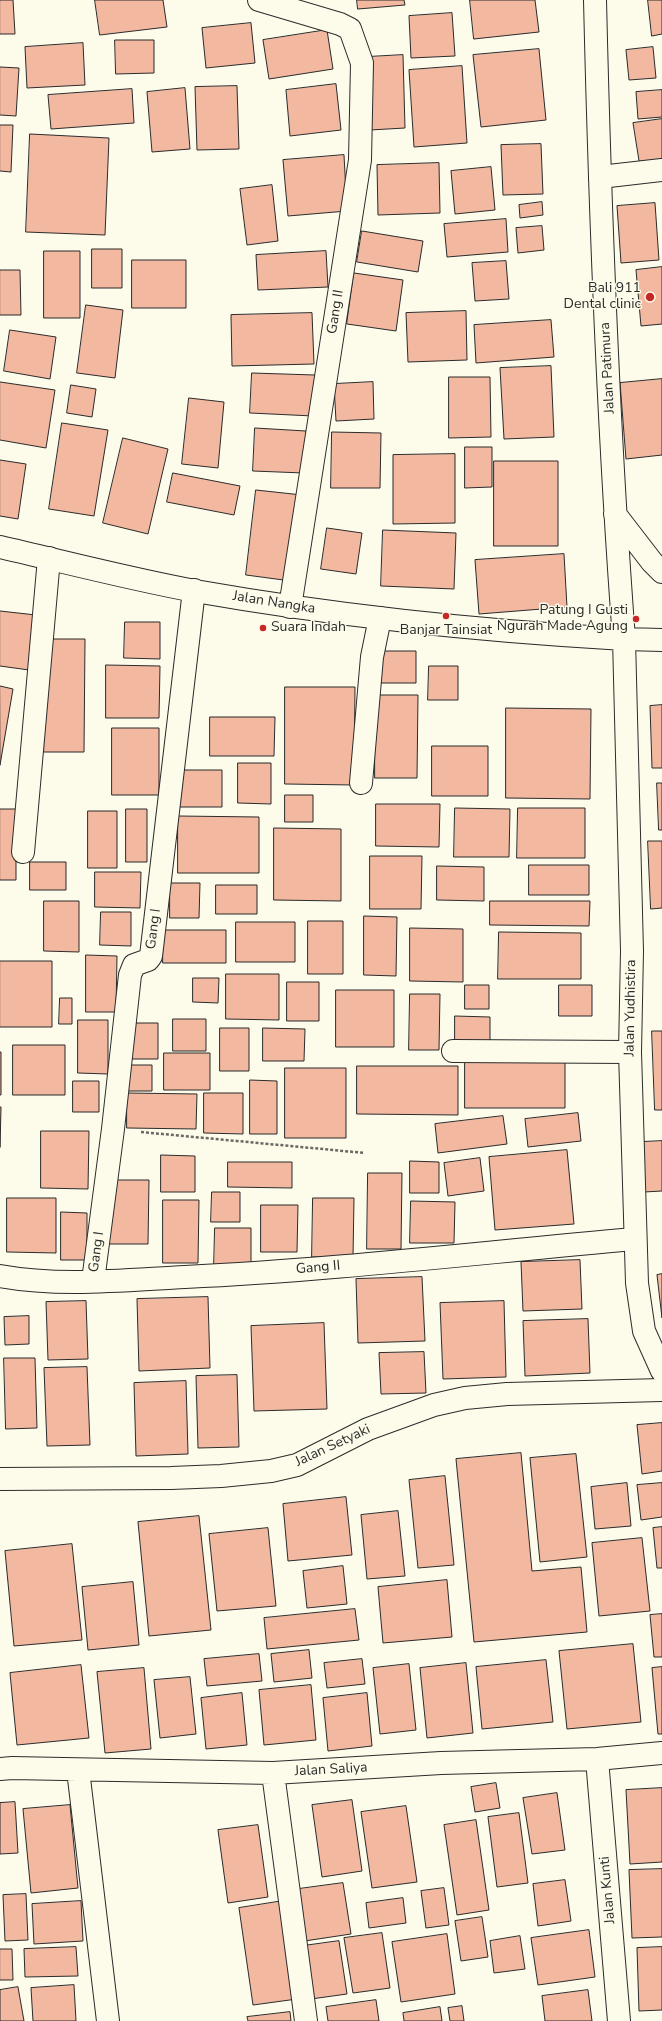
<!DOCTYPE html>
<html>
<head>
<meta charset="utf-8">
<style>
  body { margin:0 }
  canvas { display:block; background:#fdfbea }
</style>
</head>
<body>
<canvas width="662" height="2021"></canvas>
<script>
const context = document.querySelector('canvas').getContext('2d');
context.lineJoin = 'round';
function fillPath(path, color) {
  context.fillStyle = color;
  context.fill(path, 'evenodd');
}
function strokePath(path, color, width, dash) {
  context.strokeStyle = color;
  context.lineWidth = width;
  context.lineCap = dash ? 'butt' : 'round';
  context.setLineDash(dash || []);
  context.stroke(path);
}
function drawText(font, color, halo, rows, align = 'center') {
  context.font = font + ' "Nunito Sans",sans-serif';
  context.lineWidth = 3;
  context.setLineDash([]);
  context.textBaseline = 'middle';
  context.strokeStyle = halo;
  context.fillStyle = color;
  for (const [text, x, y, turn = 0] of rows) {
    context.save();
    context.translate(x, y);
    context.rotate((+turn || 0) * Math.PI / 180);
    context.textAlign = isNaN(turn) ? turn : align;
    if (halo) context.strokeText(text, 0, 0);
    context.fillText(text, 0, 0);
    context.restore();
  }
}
const building = new Path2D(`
  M0,0H13L15,34H0Z
  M95,0H163L167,27L100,35Z
  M357,0H404L405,5L358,9Z
  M470,0H535L539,32L474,39Z
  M648,0H662V34L652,36Z
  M452,13L455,56L411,58L409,16Z
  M251,23L255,63L206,68L202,28Z
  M327,30L333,69L269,79L263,40Z
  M115,40H154V73L116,74Z
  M83,43L85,85L27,88L25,47Z
  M653,47L656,78L629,80L626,50Z
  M539,49L546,120L481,127L473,55Z
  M403,55L405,128L370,130L367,57Z
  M462,66L467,143L414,147L409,70Z
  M0,67L19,68L16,116L0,115Z
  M336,84L341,130L290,136L286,90Z
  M237,86L239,149L197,150L195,87Z
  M185,88L190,149L152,152L147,92Z
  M132,89L134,123L51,129L48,95Z
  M662,90V117L638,119L636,92Z
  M662,119V164L640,167L633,123Z
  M0,125H13L11,172L0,171Z
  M30,134L109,138L105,235L26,232Z
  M541,144L543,194L503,195L501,145Z
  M344,155L347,211L288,216L283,160Z
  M439,163L440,213L378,215L377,165Z
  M491,167L495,210L455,214L451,171Z
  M272,185L278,241L247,245L240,189Z
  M542,202L543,215L520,218L519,205Z
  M655,203L659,260L621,263L617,206Z
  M506,219L508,252L447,257L444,224Z
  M542,226L544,250L518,253L516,228Z
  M362,231L423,241L418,272L357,262Z
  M92,249H122V288H92Z
  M44,251H80V318H44Z
  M326,251L328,287L258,290L256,255Z
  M132,260H186V308H132Z
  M506,261L509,299L475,301L472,263Z
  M662,267V324L641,326L636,270Z
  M0,270H20L21,315H0Z
  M354,273L403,280L396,331L347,324Z
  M86,305L123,310L115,378L77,373Z
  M466,311L467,360L408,362L406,313Z
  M312,313L314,364L232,366L231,315Z
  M551,320L554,357L476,363L474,325Z
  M10,330L56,337L50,379L4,371Z
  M551,366L554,437L504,439L500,368Z
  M252,373L315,375L313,416L250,413Z
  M449,377H490L491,437L449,438Z
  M662,379V455L626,459L620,383Z
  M0,382L55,390L46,448L0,440Z
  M373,382L374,419L336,421L334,384Z
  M71,385L96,389L92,417L67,413Z
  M189,398L224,402L218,468L182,464Z
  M62,423L108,430L94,516L49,509Z
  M255,428L306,431L304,473L253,471Z
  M332,432L381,433L380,488H331Z
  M123,438L168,449L148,534L103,523Z
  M465,447H492V487L465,488Z
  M455,454V523L393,524V455Z
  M0,460L26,464L18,519L0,516Z
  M494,461H558V546H494Z
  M173,473L240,486L234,515L167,502Z
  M256,490L302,495L291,581L246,575Z
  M327,528L362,533L356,574L321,569Z
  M383,530L456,533L454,589L381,586Z
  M564,554L567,607L479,614L475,560Z
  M0,611L36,615L29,670L0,666Z
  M125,622H160V659L124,658Z
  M44,639H85L84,752H44Z
  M381,651H416V683H381Z
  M106,665L160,666L159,718H106Z
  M429,666H458V700H428Z
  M0,686L13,689L0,765Z
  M285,687H355L354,785L285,784Z
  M375,695H418L417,778H375Z
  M662,705V768H652L650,706Z
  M506,708L591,709L590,799L506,798Z
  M210,717H275L274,756H210Z
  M112,728H159V795H112Z
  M432,746H488V796H432Z
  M238,763H271V804L238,803Z
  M177,770H222V807H176Z
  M657,783H662V830H659Z
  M285,795H313V822H285Z
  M376,804H440L439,847L376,846Z
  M455,808L510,809L509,857H454Z
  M518,808H585V858H517Z
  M0,809H16V880H0Z
  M126,809H147V862H126Z
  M88,811H117V868H88Z
  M178,816L259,817V873H178Z
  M274,828L341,829V901L274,900Z
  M648,841H662V908L651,909Z
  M370,856H422L421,909H370Z
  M30,862H66V890H30Z
  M529,865H589V895H529Z
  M437,866L484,867V901L437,900Z
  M95,872H141L140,908L95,907Z
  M170,883H200L199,918H170Z
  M216,885H257V914H216Z
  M44,901H79V952L44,951Z
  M490,901H590L589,926L490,925Z
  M101,912H131V946L100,945Z
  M364,916L397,917L396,976L364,975Z
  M308,921H343V974H308Z
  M236,922H295V962H236Z
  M410,928L463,929V982L410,981Z
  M163,930H226V963H163Z
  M499,932L581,933V979H498Z
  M86,955L117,956L116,1012H86Z
  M0,961H52V1027H0Z
  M226,974H279V1020L226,1019Z
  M193,978H219L218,1003L193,1002Z
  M287,982H319V1021H287Z
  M465,985H489V1009H465Z
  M559,985H592V1016H559Z
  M336,990H394V1047H336Z
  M410,994H440L439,1050H409Z
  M60,998H72V1024H59Z
  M455,1016L490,1017V1044H455Z
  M173,1019H206V1051H173Z
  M78,1020H108V1074L78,1073Z
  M130,1023H158V1059H130Z
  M220,1028H249V1071H220Z
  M263,1028L305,1029L304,1061H263Z
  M652,1031H662V1110H655Z
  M13,1045H65V1095H13Z
  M0,1052H1V1095H0Z
  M465,1052L565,1053V1108H465Z
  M164,1053H210V1090H164Z
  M128,1065H152V1091H128Z
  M357,1066H458V1115L357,1114Z
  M285,1068H346V1138H285Z
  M250,1080L277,1081V1134H250Z
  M73,1081H99V1112H73Z
  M127,1093L197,1094L196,1129L127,1128Z
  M204,1093H243V1134L204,1133Z
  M0,1107H1L0,1147Z
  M578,1113L581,1141L528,1147L525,1119Z
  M503,1116L507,1144L438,1153L435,1124Z
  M41,1131H89L88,1189L41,1188Z
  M662,1141V1191L644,1192L642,1142Z
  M567,1150L574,1224L495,1230L489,1157Z
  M161,1155L195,1156V1192H161Z
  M480,1158L484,1191L448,1196L444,1163Z
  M410,1161L439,1162V1193H410Z
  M228,1162H292V1188L228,1187Z
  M368,1173H402L401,1249H367Z
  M107,1180H149L148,1244H107Z
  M212,1192H240V1222H211Z
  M7,1198H56V1253L7,1252Z
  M313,1198H354L353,1257H312Z
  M163,1200H199L198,1263H163Z
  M411,1201L455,1202L454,1243H410Z
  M261,1205H298L297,1252H261Z
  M61,1212L87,1213V1260H61Z
  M215,1228H251V1267H214Z
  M580,1260L582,1309L523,1311L521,1262Z
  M662,1274V1318L657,1275Z
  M422,1277L425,1341L358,1343L356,1279Z
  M208,1297L210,1368L139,1371L137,1299Z
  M86,1301L88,1359L48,1360L46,1302Z
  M504,1301L506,1377L443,1379L440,1303Z
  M29,1316V1344L5,1345L4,1317Z
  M588,1319L590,1373L525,1376L523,1321Z
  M324,1323L327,1409L254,1411L251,1326Z
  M424,1352L426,1393L381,1394L379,1353Z
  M4,1358H35L37,1428L6,1429Z
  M87,1367L90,1445L47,1446L44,1368Z
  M237,1375L239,1447L198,1448L196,1376Z
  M186,1381L188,1454L136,1456L134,1383Z
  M662,1423V1471L642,1474L637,1425Z
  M521,1453L532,1571L581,1567L587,1632L474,1642L456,1459Z
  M576,1454L587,1557L540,1562L530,1458Z
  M445,1476L454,1565L418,1568L409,1480Z
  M627,1483L631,1526L595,1529L591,1487Z
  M662,1483V1517L641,1520L637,1485Z
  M346,1497L352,1555L288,1561L283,1504Z
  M398,1511L405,1576L367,1579L361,1515Z
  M199,1516L211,1630L149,1636L138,1522Z
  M662,1527V1568H657L653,1528Z
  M268,1528L276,1606L217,1611L209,1534Z
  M642,1538L650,1611L599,1616L592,1543Z
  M72,1544L82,1640L14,1646L5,1551Z
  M343,1566L347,1604L307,1608L303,1571Z
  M447,1580L452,1637L383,1643L378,1587Z
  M133,1582L139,1645L88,1650L82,1587Z
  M355,1609L359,1640L267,1649L264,1618Z
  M662,1614V1657H654L650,1615Z
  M633,1644L641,1722L567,1729L559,1651Z
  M309,1650L312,1678L274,1682L271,1654Z
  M259,1654L262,1681L207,1686L204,1659Z
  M362,1659L365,1684L327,1688L324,1663Z
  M546,1660L553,1722L482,1729L476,1667Z
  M466,1663L473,1733L427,1738L420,1668Z
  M409,1664L416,1730L380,1734L373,1668Z
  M81,1665L89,1738L17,1745L10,1673Z
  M662,1667V1734H658L652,1668Z
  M144,1668L151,1749L105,1753L97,1672Z
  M190,1677L196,1734L160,1738L154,1680Z
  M311,1685L316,1740L264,1745L259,1690Z
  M242,1693L247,1745L206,1749L201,1698Z
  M367,1693L372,1746L328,1751L323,1698Z
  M496,1783L500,1808L475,1812L471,1787Z
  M662,1788V1862L630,1864L626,1790Z
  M557,1793L565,1850L532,1854L523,1798Z
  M352,1800L362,1871L322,1877L312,1805Z
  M15,1802L18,1853L0,1854V1803Z
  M70,1805L78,1888L31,1893L23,1809Z
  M406,1806L417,1882L372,1888L361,1812Z
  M519,1813L528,1883L497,1887L488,1817Z
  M476,1820L489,1910L457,1915L444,1825Z
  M258,1825L268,1897L228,1903L218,1830Z
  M662,1869V1937L632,1938L629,1870Z
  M565,1880L571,1921L538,1926L533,1884Z
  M343,1883L351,1934L298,1942L291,1890Z
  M444,1888L449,1925L426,1928L421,1891Z
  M26,1894L28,1940L5,1941L3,1895Z
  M403,1898L406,1923L369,1928L366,1903Z
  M81,1901L83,1941L34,1944L32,1904Z
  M283,1901L297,1999L253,2005L239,1908Z
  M482,1917L488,1957L461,1961L455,1921Z
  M589,1930L595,1977L538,1985L531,1938Z
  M382,1933L390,1988L353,1993L344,1938Z
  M447,1934L455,1994L401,2002L392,1942Z
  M520,1936L525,1969L494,1973L490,1941Z
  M339,1941L347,1994L311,1999L303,1946Z
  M76,1947L78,1976L25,1977L24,1949Z
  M662,1947V2010L639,2011L637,1948Z
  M0,1949H12L13,1980H0Z
  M74,1985L76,2021H33L31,1988Z
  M18,1987L24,2021H0V1990Z
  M588,1990L592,2021H545L542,1996Z
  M376,2000L379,2021H328L326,2007Z
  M462,2006L464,2021H450L448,2008Z
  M440,2007L442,2021H404L403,2013Z
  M290,2012L291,2021H248L247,2017Z`);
const path = new Path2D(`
  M141,1132L365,1153`);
const street = new Path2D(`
  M259,0L340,24L350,29L362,63L360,160L290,607
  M600,177L662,170
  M361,783L372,657L380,618
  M23,852L49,558
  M453,1051L630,1052
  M0,1276C60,1287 125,1280 185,1277C336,1270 485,1252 635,1239
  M93,1281L113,1129L130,975L134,965L148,960L151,956L194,590
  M0,1479L171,1478L221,1476L271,1471L297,1465L368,1429L434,1405L465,1398L507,1394L662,1390
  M597,1759L619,2021
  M0,1769L12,1768L273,1773L441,1763L597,1759L662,1753
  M78,1770L108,2021
  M273,1773L306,2021`);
const secondary = new Path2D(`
  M0,547C65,562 130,579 195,591C337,616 480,631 624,639L632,951L630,1052L637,1283L644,1331L662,1371`);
const primary = new Path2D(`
  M595,0C600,213 608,427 624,639L662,640
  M615,514L652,562L662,572`);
const markers = [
  [650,297,5,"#c62828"],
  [446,616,4,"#c62828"],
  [636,619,4,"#c62828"],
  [263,628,4,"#c62828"]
];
const poiNames = [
  ["Bali 911",641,289],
  ["Dental clinic",641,305],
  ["Patung I Gusti",628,611],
  ["Ngurah Made Agung",628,627],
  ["Suara Indah",271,628,"left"],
  ["Banjar Tainsiat",446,631,"center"]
];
const streetNames = [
  ["Gang II",336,312,-81],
  ["Jalan Patimura",608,368,-93],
  ["Jalan Nangka",274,603,9],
  ["Gang I",154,929,-83],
  ["Jalan Yudhistira",631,1008,-89],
  ["Gang I",97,1252,-82],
  ["Gang II",318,1268,-5],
  ["Jalan Setyaki",333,1446,-25],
  ["Jalan Saliya",331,1770,-3],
  ["Jalan Kunti",608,1890,-95]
];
fillPath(building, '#f2b8a0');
strokePath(building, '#2b2b2b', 1);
strokePath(street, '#2b2b2b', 24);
strokePath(secondary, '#2b2b2b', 24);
strokePath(primary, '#2b2b2b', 24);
strokePath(path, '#6a6964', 2.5, [3, 2]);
strokePath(street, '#fdfbea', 22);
strokePath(secondary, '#fdfbea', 22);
strokePath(primary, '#fdfbea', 22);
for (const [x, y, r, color] of markers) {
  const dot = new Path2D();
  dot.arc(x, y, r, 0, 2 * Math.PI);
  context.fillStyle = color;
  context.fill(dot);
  strokePath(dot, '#fdfbea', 1.5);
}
drawText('14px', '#2b2b2b', '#fdfbea', poiNames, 'right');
drawText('14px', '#2b2b2b', '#fdfbea', streetNames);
</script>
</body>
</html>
